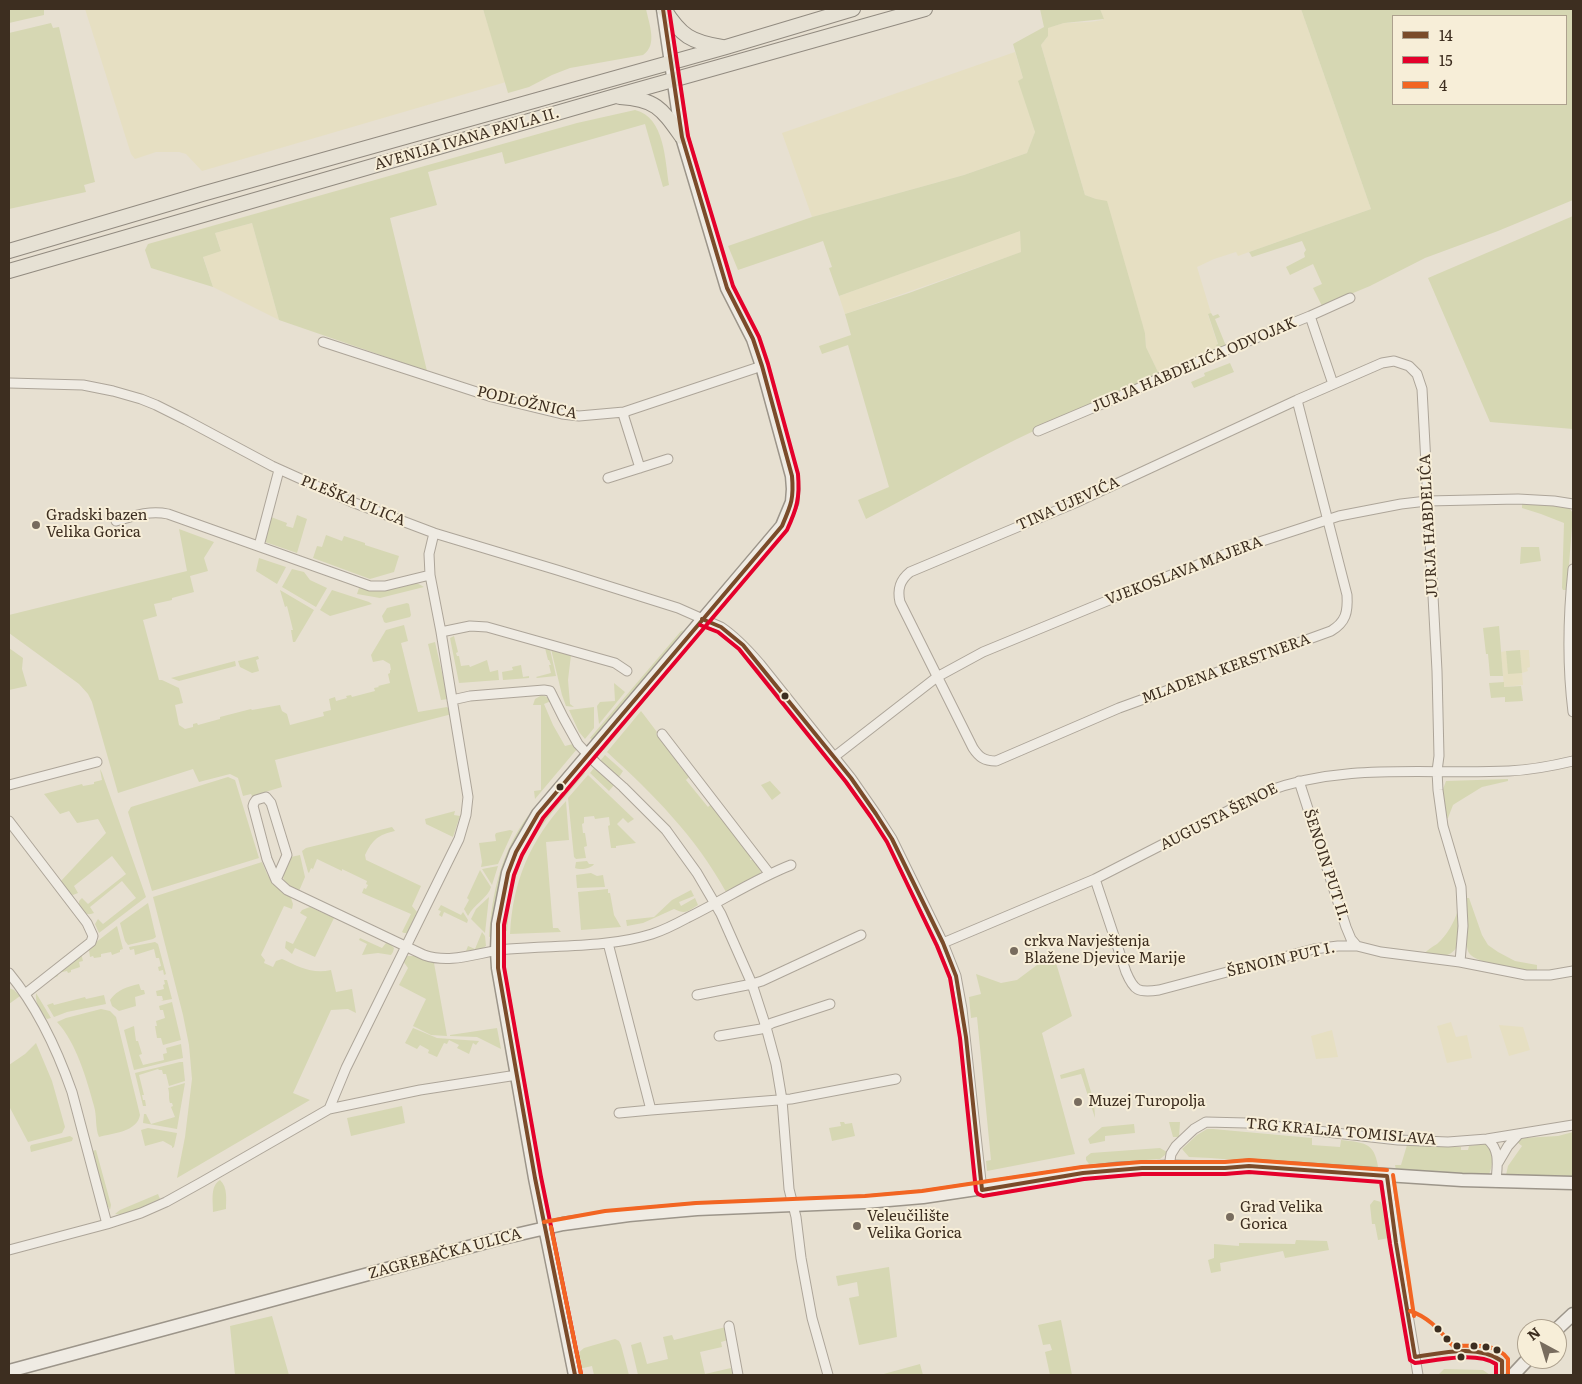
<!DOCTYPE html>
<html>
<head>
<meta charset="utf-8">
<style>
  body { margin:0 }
  #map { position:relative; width:1582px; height:1384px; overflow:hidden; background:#e7e0d1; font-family:Literata,serif }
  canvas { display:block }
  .frame { position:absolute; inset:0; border:10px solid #3d2e20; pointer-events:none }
  .legend { position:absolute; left:1392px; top:15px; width:175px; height:90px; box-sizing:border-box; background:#f7eed8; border:1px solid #ada18e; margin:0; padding:6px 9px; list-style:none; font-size:15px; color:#3d2e20 }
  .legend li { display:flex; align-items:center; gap:10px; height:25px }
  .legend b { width:25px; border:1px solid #ada18e }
  .north { position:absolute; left:1517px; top:1319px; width:50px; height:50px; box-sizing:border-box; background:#f7eed8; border:1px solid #ada18e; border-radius:50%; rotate:321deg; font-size:14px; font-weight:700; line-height:20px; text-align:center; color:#3d2e20 }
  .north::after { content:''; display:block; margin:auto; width:18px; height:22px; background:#786c5e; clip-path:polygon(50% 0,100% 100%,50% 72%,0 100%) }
</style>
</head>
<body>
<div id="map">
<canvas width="1582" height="1384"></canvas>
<div class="frame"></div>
<ul class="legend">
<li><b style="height:6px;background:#7a4b2a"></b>14</li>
<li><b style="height:6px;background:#e4002b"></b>15</li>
<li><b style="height:6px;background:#f26522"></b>4</li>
</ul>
<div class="north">N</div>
</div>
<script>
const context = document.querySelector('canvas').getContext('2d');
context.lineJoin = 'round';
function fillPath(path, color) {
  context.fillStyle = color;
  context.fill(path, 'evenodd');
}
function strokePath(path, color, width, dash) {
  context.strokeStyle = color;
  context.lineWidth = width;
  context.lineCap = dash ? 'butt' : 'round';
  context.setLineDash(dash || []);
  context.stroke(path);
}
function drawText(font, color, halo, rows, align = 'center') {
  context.font = font + ' Literata,serif';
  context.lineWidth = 4;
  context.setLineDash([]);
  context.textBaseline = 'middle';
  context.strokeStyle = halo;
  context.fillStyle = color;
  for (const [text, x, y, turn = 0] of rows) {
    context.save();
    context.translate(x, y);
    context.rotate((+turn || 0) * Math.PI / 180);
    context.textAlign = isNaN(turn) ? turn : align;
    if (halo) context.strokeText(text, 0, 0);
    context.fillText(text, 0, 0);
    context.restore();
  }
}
const farmland = new Path2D(`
  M85,9H483L506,82L202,171L186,154L179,152H156L135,159L131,154Z
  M1100,9H1301L1371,209L1249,252L1238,256L1236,252L1214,259L1197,267L1211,313L1208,315L1218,345V349L1159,374L1146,347L1145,333L1096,199L1085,195L1041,45L1048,36L1047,28L1064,23L1090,22L1103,20Z
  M1015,52L1023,78L1019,81L1035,132L1027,153L964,175L812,217L782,133Z
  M252,223L279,320L213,287L203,256L221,250L215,233Z
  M1020,230L1022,252L845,314L839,296Z
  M1520,650H1529L1530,667L1527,668L1528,671L1522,673L1523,685L1504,687L1501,652L1506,651L1509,673H1521Z
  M1451,1022L1456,1037L1467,1035L1472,1058L1447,1063L1437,1026Z
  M1499,1025L1523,1027L1530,1050L1509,1056Z
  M1332,1030L1338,1057L1316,1059L1311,1036Z`);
const green = new Path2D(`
  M9,9H44V15L9,23Z
  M483,9H646C649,24 658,45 643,55L570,68L552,75L529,87L508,93Z
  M1040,9H1100L1104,19L1064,23L1048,28V36L1041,45L1085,195L1096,199L1107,201L1145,333L1146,347L1159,374C1120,394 1078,410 1038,429C979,456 923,490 866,519L858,500L889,487L848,345L822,354L819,346L851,335L845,314L909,293L1021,252L1020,231L839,296L829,268L832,267L823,241L738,270L728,246L812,217L964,175L1027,153L1035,132L1018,81L1023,78L1013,44L1044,27Z
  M1301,9H1573V200L1498,231L1425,258L1370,286L1322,306L1313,288L1322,284L1313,264L1290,275L1286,267L1305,257L1304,253L1306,250L1302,241L1252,257L1249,252L1371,209ZM1393,16H1566V104H1393Z
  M51,23L53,28L59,27L95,182L84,185L86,192L9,209V33Z
  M635,110C665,117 665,161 669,185L663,187L645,124L505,164L502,152L428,172L437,205L390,218L427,371L279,320L252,223L215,233L221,251L203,257L213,287L151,268L145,250L148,244L577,123Z
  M1573,216V429L1490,422L1428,278Z
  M1211,313L1213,316L1218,314L1220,317L1215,319L1226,346L1218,349L1216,345L1218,344L1208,314Z
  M1230,363L1234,372L1194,388L1191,382L1205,376L1204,373Z
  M1522,501L1565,506L1569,508L1573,513L1567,590H1563L1562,588L1564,523L1541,514L1522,508Z
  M297,515L307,519L297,553L265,542L271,517L287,523L286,526L293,528Z
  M179,529L214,542L204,558L208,571L190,576L194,592L172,598V600L154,604L157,616L143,620L159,680H162L179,688L183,703L175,705L179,725L185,729L193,727V724L197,723L198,725L220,719V717L251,709L252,710L280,705L282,711L287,714L290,725L324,716L323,712L331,710L329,699L335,697L336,701L347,698L346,696L351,695L352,697L375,691L374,688L379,687L378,686L390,683L388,674L390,673V670H391L390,664L383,660L373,662L371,655L386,630L404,625L408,641L401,643L418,712L447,707L449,709L452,714L275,760L282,787L252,796L251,794L243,796L238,778L230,774L199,782L193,769L118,793L92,702L88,694L79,684L9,633V615L187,571Z
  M326,535L342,541L344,536L365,543V545L399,556L394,572L370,579L313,558L317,546L322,547Z
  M1521,547H1539L1541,561L1520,564Z
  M259,558L286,567L277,584L256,571Z
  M292,569L304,572L310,580L327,588L316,607L282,587Z
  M417,583L424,587L380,598L357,594L359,588L377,591Z
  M280,590L314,610L295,642H293L291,630H293L287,606L285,607Z
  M332,590L369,602L372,604L330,616L320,610Z
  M407,603L409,604L411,615L410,617L386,623L384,622L382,616L387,608Z
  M1499,626L1503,676H1490L1488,654H1486L1483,628Z
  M684,630L593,740L590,738L681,631Z
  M454,636L458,652L456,653L457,656H459L461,666L469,665L470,667L487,660L490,672L498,670L499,680L459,683L450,638Z
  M435,642L448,699L441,700L428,644Z
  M9,648L23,658L22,669L27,686L9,690Z
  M545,648L550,649L556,676L537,678L536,677L551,673L549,665H551L549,660H548Z
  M551,649L571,655L568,680L570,704L574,707L566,706L562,695Z
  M1520,650L1522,673L1508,674L1506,651Z
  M258,656L259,659L256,660L259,671L252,673L240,667L238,661Z
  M235,661L236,666L179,681L171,678Z
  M521,665L523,677L529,676V678L503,680L502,672L513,670L512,667Z
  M671,665L673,667L604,750L602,748Z
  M1504,682V687L1521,686L1523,701L1505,702V697L1491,698L1489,683Z
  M614,683L625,692L599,724L597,706L600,702L615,701Z
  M542,695L549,698L551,701L544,704L553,725L565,746L573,744L577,749L535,799L534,791L541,790V705H533L535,699Z
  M594,707V728L585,739L579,732L569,710Z
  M641,711L657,732L656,734L678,761V764L689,777L686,780L708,807L712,803L751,856L750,860H754L761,871L759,875L726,892C696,837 653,794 607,752Z
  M605,755L623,771L619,777L600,761Z
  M594,768L614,785L609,791L590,773Z
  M100,769L102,773L146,897L99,933L95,924L98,919L103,924L136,898L122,881L90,907L94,913C86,917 78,910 79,901L82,898L88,904L126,874L112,856L74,886L78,893L73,895L69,893L60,882L106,833L98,819L77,823L69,811L60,814L44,794L82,784L83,786L94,784V782L102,780Z
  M582,770L585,773C560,803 531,833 518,871C511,890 509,911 507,931H502L516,864L542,819Z
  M588,775L634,819L628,823L623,818L617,824L636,843L616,846V848H611L608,826L610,825L609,817L595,819L594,816L584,817V823L582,824L583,833H585L587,846L584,847L586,858L576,859L574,857L568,798Z
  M228,777L235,780L259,858L152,891L128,812L131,807Z
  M1508,779V781L1482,787L1456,803L1453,805L1448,818L1446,819L1442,792L1446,781Z
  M770,781L781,793L772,800L761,785Z
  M566,801L569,840L546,842L553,928H558L561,932L510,934C513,880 530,841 566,801Z
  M455,811L454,815L460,816L453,837L426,824L425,819Z
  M528,816H531C504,857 495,888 492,936L489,937C492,893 501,852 528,816Z
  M392,827L395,831C378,835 373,839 365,855L366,860L421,886L412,906L417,912L407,933H404L402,932L411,914L362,893L364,888L366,889L368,885L366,884L367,881L342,869V871L317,859L313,869L311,868L309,873L308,872L302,851L306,848Z
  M510,830L513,831L498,864L481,867L482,862L479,843L496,841L495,835L496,833Z
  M300,855L305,877L299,891C274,878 285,877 291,857Z
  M587,861L589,864H594C591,869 580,870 575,868L576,862Z
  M262,862L267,874L274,885L291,898L293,904L292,909L284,906L261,955L265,960L264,963L273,967L276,961L282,959C299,967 312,974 331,970L336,992L352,989L356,1013L348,1009L331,1010L293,1093L310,1100L177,1178L185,1137L192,1079L189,1045L183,1015L153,897Z
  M498,866L492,885L482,869Z
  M480,870L491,887C488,898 474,904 468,916L464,909L469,900L467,898Z
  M591,873L597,876L603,875L605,887L577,888L576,875Z
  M608,889V893H610L614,915L621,927L581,930L578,892Z
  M691,890L694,896L679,902L681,906L695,898L698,905C688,911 686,915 674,909L643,923L627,926L626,920L654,917L672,900Z
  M489,897L485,933L471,919L476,909Z
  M1467,898H1469L1482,935L1488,945L1498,952L1515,961L1537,965V971C1524,971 1476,964 1469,953C1464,945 1467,910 1467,898Z
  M148,903L156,937L153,939L128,945L125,941L120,923Z
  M441,905L461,915L463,912L468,920L467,923L444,912L442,917L439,915L441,911L438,910Z
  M310,907L334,918L315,957L295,948L292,954L285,948L286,941L293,944L307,917L300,913L302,910Z
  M1458,910H1460L1456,948C1448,960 1436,955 1424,954C1427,950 1432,947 1437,944C1447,935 1454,923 1458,910Z
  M117,926L123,949L120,950V952L112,955L111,952L101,954V957L94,958L93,956L90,957L89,950L91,946Z
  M482,932L485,936L486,946L483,948L466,951L468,946L475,949Z
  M360,938L382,948L386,943L390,944L394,948L393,952L391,955L378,953L362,955L367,944L359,940Z
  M155,942L158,944L166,974L164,975L163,970L159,971L158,967L161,966L159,958H156L154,949L135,955L134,949L130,950L129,947Z
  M81,953L83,961L79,962L80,967L71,970V972L68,973L67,971L57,973L58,976L48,980Z
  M1053,953L1072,1016L1042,1033L1075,1154L987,1171L986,1161L991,1160L977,1017L971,1018L969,997L981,994L976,974L1001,983L1017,980Z
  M407,956H415L434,963L447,1036L431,1035L413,1026L426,999L399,985L408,968L403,961L405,957Z
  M164,980H167L172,999L161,1001L163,1000L162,996H157L156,991L164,989L163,985L165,984Z
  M139,984L141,990H144L145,994L135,997L136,1006L119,1011L112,1006L110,1000C118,989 127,987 139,984Z
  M9,988L14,990L20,996L9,1004Z
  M36,993L51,1018L47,1019C40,1013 35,1003 36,993Z
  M104,995L106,1004L67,1012L54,1017L47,1005L53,1003L54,1005L85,997L86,999Z
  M172,1002L181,1040L163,1045L161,1038H157L155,1026H157L156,1021L165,1018L163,1010H160L159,1006Z
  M101,1009L110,1011L116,1017L140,1115C137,1132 113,1133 99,1137C95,1128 97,1116 94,1106C87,1080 76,1042 57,1022L66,1018Z
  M134,1026L136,1041H138L142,1054L139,1055L143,1065L164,1060L163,1054L167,1053L166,1048L181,1044L183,1058L134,1070L124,1030Z
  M413,1028L437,1038L479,1041L476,1045L473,1043L469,1054L457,1048L459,1045L449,1040L447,1044L444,1043L437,1057L428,1053L429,1050L420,1045L417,1049L405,1043Z
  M497,1028L501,1049L477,1037L450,1036V1035Z
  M36,1043L52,1081L65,1127L62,1133L28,1142L9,1106V1065L25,1054Z
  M180,1062H183L185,1081L169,1086L166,1074H163L162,1070H159L158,1069L139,1075L144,1095H142L143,1100H145L146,1106H143L135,1073Z
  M1084,1068L1094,1102L1095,1118L1081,1074L1061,1079L1060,1075Z
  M185,1083L177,1129L143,1123L144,1114H146L151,1124L175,1117L171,1107L173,1106L172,1103H170C168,1097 170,1094 168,1088Z
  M402,1106L405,1123L351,1136L347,1118Z
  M840,1122H844L845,1124L852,1123L855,1136L832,1141L829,1128L841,1126Z
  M1180,1122L1179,1137H1173L1169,1122Z
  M1134,1124L1135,1133L1105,1136V1141L1090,1144L1088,1139L1102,1127Z
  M148,1128L177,1133L174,1147L172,1148V1146L163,1141L145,1146L141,1130Z
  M1207,1129H1213L1312,1138V1145L1340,1147L1341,1140C1368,1143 1375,1143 1379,1172L1211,1158L1189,1157L1182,1149L1197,1135Z
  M1573,1132V1176L1506,1175L1508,1166L1522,1146L1517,1142L1523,1138L1558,1136Z
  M70,1136L73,1138L72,1141L31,1152L30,1147L31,1145Z
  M1484,1144L1489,1145C1494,1157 1493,1167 1487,1179L1396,1170L1395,1165H1401L1407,1145L1461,1147V1150H1468L1469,1146Z
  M1160,1148L1167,1152L1165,1155L1160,1159L1089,1164L1086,1160V1157L1091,1153Z
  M96,1150L111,1205L110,1210L106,1203L92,1151Z
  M220,1180C228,1187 226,1200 226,1209L213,1212C213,1201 210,1186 220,1180Z
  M158,1194L160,1199C146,1205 130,1216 115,1214L120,1210Z
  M1374,1200L1381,1202L1389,1238L1378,1240L1375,1224H1372L1370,1205Z
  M1296,1240L1327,1241L1329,1250L1285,1258L1283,1251L1220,1263L1221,1271L1211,1273L1208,1260L1214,1258V1244L1239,1246V1243L1295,1244Z
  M889,1267L897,1337L859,1345L849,1298L859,1296L857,1282L838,1286L836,1276Z
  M272,1316L289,1375H235L230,1326Z
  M1061,1320L1072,1375H1050L1045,1352L1052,1350L1050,1344L1043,1345L1038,1325Z
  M726,1327L728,1340L721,1342L722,1347L700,1352L705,1374L731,1368L733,1375H638L631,1345L641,1342L647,1364L668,1359L663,1337L672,1335L674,1340Z
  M615,1339L619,1341L621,1345L629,1375H594L592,1366L579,1369L577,1354L584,1348Z
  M920,1364L923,1375H880Z
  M1444,1369L1483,1370L1490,1375H1438Z`);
const minor = new Path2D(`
  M1310,316L1333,384
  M323,342L492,397L562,414L579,416L624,412L762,366
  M9,383L83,385L113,391L141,399L156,405L186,420L272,466L352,502L434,533L557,570L678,608L721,627C736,637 748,650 760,664L851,778L876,814L892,839L943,943L956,976L962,1009L982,1190
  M1297,400L1347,595C1348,612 1346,622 1331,631L1119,708L996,761C984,761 979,757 973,748L900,602C897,589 900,580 910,572L1075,503L1297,400L1382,363L1394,361L1409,366L1417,374L1422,389L1437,671L1439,756L1437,771L1438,790L1443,826L1461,887L1463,926L1460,962
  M624,412V417L640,468
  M1038,431L1135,390L1170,373L1310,316L1350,298
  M608,478L668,459
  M116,521C133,516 150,510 168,514L370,586H385L430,575
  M259,546L279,470
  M1573,569C1568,617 1567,664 1573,712
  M441,632L470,626L487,627L615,663L627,671
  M452,700L470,696L544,690L550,691L563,717L578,744L596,763L623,787L666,830L697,873L721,914L752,984L766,1027L776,1064L782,1100L789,1189L796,1217L801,1258L812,1318L828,1375
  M662,734L769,873
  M834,757L937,677L983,652L1153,582L1247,546L1339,516L1401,504L1427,501L1518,499L1554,501L1573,504
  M1299,781L1346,927L1351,939L1357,946
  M9,785L97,762
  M9,821L87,923L93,936L91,942L25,994
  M1095,879L1126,972C1134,991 1138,993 1159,990L1314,949L1338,946H1357L1381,952L1460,962L1526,975H1550L1573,971
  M276,880L287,855L271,803L266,797L256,800L254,803L253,806L267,859L276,880L287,890L424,955C453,965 480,951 509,949C557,945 607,948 652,934C664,930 676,924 687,918C722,901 755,879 791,865
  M608,943L651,1110L791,1099L896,1079
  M943,943L1095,879L1265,792C1345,762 1426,775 1509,771C1531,770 1552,766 1573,761
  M9,973C38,1008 57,1049 72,1092L107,1224
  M697,995L752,984L762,981L861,935
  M719,1036L761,1029L772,1023L830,1004
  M329,1109L346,1068L459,839L466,815L468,797L441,632L430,575L429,554L434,533
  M619,1113L651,1110
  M1487,1139C1501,1150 1497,1166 1496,1182
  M1498,1163L1508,1146L1518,1135
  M1169,1167L1171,1154L1176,1146L1194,1129L1206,1122L1246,1123L1398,1140L1448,1142L1487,1139L1573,1125
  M1387,1176L1396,1243L1418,1375
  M9,1250L107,1224L141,1213L166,1202L202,1182L329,1109L420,1090L517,1075
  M729,1326L738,1375`);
const secondary = new Path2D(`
  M1557,1329L1573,1314
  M9,1371L498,1239L563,1224L629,1215L697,1209L865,1202L923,1197L1083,1173L1118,1169L1169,1167L1225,1168L1249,1166L1462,1180L1573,1183
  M575,1375L535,1178L498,968L497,951L498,924L508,873L516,852L538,814L782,526L792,502L793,489L792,476L762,366L753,339L727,288L682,137L663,9
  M1513,1375L1528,1359`);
const primary = new Path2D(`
  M664,9C681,36 691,42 722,47
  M620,97C656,99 662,109 682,137
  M9,251L202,194L726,47L853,9
  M9,271L612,97L925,9`);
const bus1 = new Path2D(`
  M702,619L721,627L743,645L851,778L876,814L892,839L943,943L956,976L966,1037L982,1190L1083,1173L1142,1168H1225L1249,1166L1387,1176L1396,1243L1415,1357C1442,1353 1478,1344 1502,1361V1375
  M575,1375L535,1178L498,968V924L508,873L516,852L538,814L782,526C791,505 794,499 792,476L762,366L753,339L727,288L682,137L663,9`);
const bus2 = new Path2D(`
  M700,625L718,632L739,649L846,782L871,817L887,842L937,946L950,978L960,1038L976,1191L978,1194L983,1196L1084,1179L1142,1174H1225L1249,1172L1381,1182L1390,1244L1410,1360L1415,1363C1437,1360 1477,1351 1496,1364V1375
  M581,1374L541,1177L504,967V925L514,875L522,855L543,818L787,530C797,508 800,498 798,474L768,364L759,337L733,286L688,136L669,9`);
const bus3 = new Path2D(`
  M1393,1175L1414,1316
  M544,1222L605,1211L696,1203L865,1196L922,1191L1082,1167L1141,1162H1225L1249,1160L1387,1170
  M551,1227L581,1374
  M1410,1311C1429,1317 1440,1331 1453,1346C1471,1346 1496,1342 1508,1359V1375`);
const markers = [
  [36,525,5,"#786c5e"],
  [785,696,4.5,"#3d2e20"],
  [560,787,4.5,"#3d2e20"],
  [1014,951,5,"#786c5e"],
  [1078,1102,5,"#786c5e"],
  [1230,1217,5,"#786c5e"],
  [857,1226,5,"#786c5e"],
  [1438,1329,4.5,"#3d2e20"],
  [1447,1339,4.5,"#3d2e20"],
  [1457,1346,4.5,"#3d2e20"],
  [1474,1346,4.5,"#3d2e20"],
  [1486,1347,4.5,"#3d2e20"],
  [1497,1350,4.5,"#3d2e20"],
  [1461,1357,4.5,"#3d2e20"]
];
const streetNames = [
  ["AVENIJA IVANA PAVLA II.",467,139,-16],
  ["JURJA HABDELIĆA ODVOJAK",1194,365,-23],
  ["PODLOŽNICA",527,403,13],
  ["PLEŠKA ULICA",353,501,22],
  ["TINA UJEVIĆA",1068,504,-24],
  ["JURJA HABDELIĆA",1429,526,-93],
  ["VJEKOSLAVA MAJERA",1184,571,-21],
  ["MLADENA KERSTNERA",1226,669,-20],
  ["AUGUSTA ŠENOE",1219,817,-27],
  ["ŠENOIN PUT II.",1326,865,72],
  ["ŠENOIN PUT I.",1281,960,-13],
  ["TRG KRALJA TOMISLAVA",1341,1132,5],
  ["ZAGREBAČKA ULICA",445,1254,-15]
];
const poiNames = [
  ["Gradski bazen",46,516],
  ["Velika Gorica",46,533],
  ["crkva Navještenja",1024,942],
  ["Blažene Djevice Marije",1024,959],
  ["Muzej Turopolja",1088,1102],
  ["Grad Velika",1240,1208],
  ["Gorica",1240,1225],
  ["Veleučilište",867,1217],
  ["Velika Gorica",867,1234]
];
fillPath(farmland, '#e6dfc2');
fillPath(green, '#d6d7b3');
strokePath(minor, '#ada599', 11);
strokePath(secondary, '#9c958a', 15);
strokePath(primary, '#928b80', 16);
strokePath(minor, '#efebe3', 9);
strokePath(secondary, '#efebe3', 12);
strokePath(primary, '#e6e1d4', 14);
strokePath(bus1, '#7a4b2a', 4);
strokePath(bus2, '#e4002b', 4);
strokePath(bus3, '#f26522', 4);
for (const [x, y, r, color] of markers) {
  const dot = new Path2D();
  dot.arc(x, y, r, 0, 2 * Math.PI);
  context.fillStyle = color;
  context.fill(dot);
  strokePath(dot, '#f7eed8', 2);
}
drawText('15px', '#3d2e20', '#f7eed8', streetNames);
drawText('15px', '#3d2e20', '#f7eed8', poiNames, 'left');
</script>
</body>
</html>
